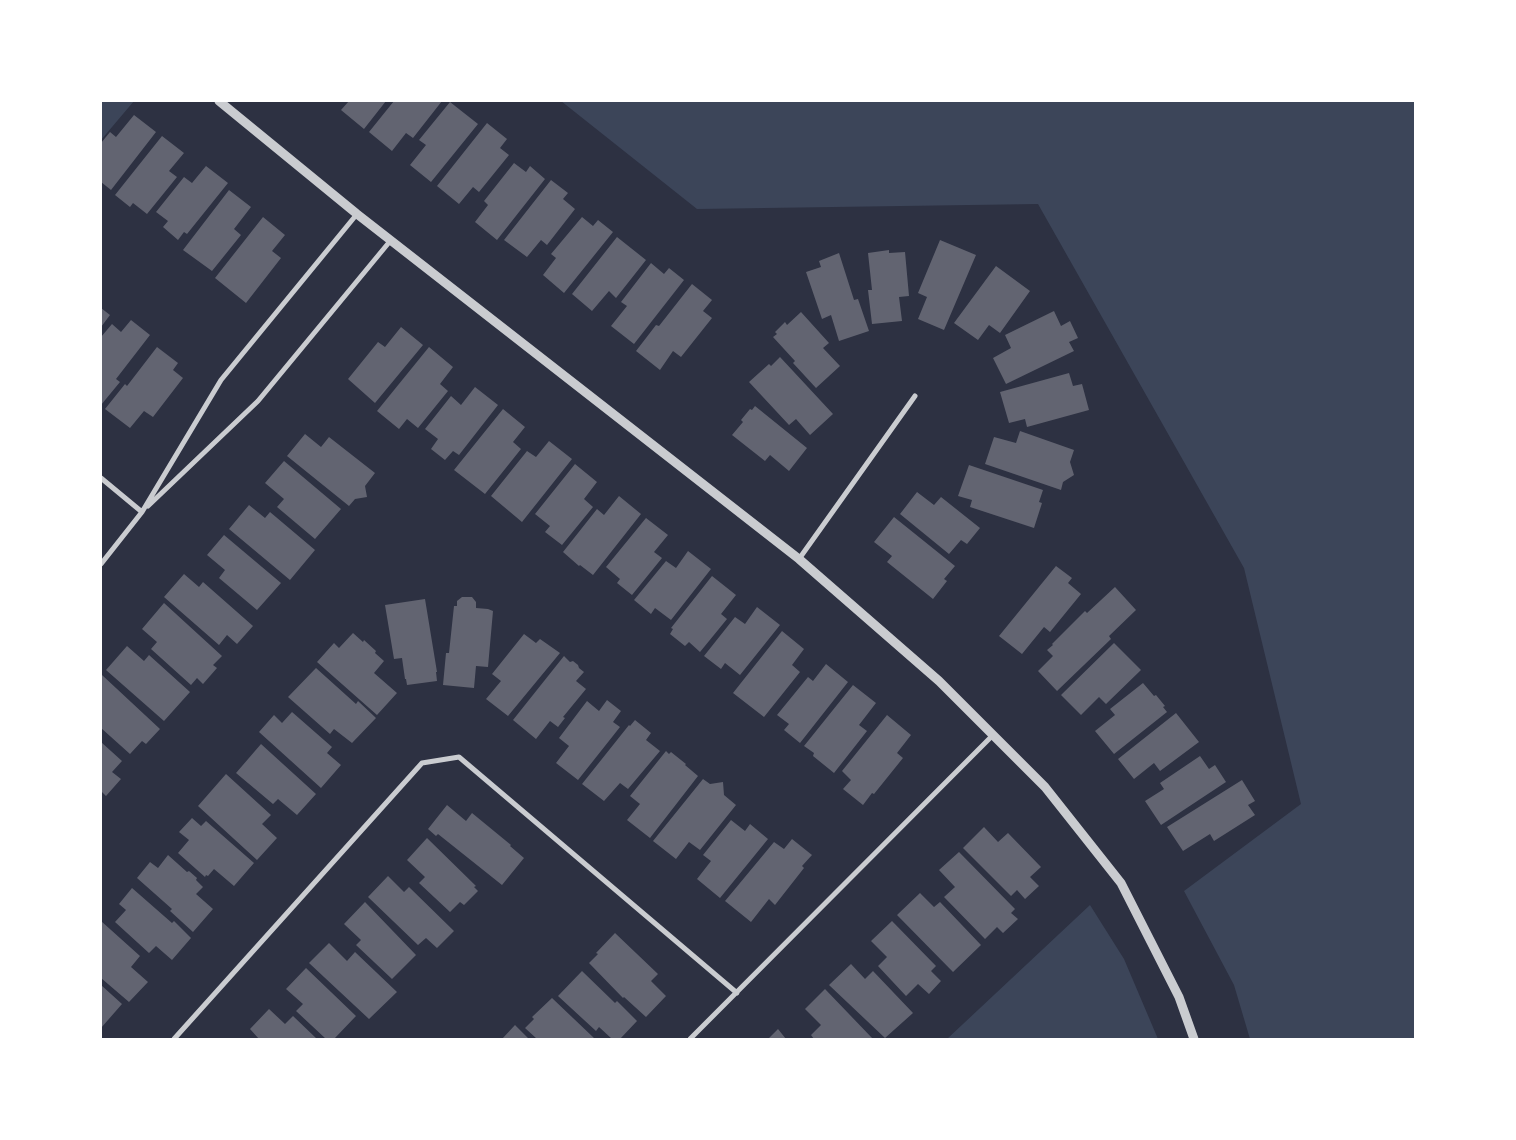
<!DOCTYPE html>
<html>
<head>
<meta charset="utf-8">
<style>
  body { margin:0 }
  #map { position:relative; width:1516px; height:1140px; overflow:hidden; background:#2d3142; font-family:Quicksand,sans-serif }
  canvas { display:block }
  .frame { position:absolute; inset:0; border:102px solid #fff; pointer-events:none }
</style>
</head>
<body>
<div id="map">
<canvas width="1516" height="1140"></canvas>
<div class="frame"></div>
</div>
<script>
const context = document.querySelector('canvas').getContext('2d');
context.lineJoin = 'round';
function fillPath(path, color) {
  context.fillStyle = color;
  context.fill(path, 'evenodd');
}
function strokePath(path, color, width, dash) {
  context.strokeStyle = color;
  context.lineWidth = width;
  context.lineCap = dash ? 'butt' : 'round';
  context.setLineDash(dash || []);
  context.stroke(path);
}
const green = new Path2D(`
  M101,101H134L101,140Z
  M561,101H1415V1039H1250L1234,985L1184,891L1301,804L1244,568L1038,204L697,209Z
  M1090,905L1124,959L1158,1039H947Z`);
const building = new Path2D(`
  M349,101H386L364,129L341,110Z
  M394,101H442L413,138L406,133L392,151L369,132Z
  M450,102L478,124L431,182L410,165L426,145L419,140Z
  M134,115L156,132L111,190L101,182V143L110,132L116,137Z
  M487,123L507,139L500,148L509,155L479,192L473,187L459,204L437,186Z
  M162,136L184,153L169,171L177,177L147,214L133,203L130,207L115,195Z
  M514,163L526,172L530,166L545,179L497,240L475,222L488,205L484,201Z
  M206,166L228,183L187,234L184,232L178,240L163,227L168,221L156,212L184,177L192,183Z
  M551,180L568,193L563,199L575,209L547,245L541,240L527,257L504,240Z
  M229,190L251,207L234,229L241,235L212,271L183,250Z
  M263,217L285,235L272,251L281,258L246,303L215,278Z
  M582,217L593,226L598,220L613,232L564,293L543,275L556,258L551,254Z
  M617,237L646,260L616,298L609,291L592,311L572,294Z
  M940,240L976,255L944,330L918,319L927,297L918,293Z
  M889,250V253L905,252L909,296L899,297L902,321L872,324L868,290H872L868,253Z
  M839,253L854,300L858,299L869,331L839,341L831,315L822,319L806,272L821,267L819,261Z
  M651,263L664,274L669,268L684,280L634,344L611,326L627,306L621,302Z
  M996,266L1030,291L1000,333L989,325L978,340L954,323Z
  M692,284L712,300L703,311L712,318L681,357L673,351L660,370L636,351L656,325L659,326Z
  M101,308L110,315L101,327Z
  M1054,311L1061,326L1070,321L1078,338L1069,342L1074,351L1006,384L993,358L1011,348L1005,335Z
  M801,312L829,343L823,348L840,366L816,388L793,363L795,361L773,337L777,334L775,332L785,322L787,325Z
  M131,320L150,335L116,379L120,382L101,405V337L112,324L121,332Z
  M401,327L423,345L375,403L348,379L378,342L385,347Z
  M157,347L178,363L173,370L183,378L153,417L144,411L130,428L105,409L125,384L127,386Z
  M429,347L453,367L440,384L448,391L418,428L407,419L399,429L377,411Z
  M780,357L833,414L810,435L796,419L789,425L749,382L769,364L771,366Z
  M1069,373L1073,386L1082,384L1089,410L1027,427L1025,419L1009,423L1000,392Z
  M475,387L498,405L459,455L453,451L445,460L431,449L438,439L425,429L451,396L461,405Z
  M755,406L807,448L789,471L770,455L765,461L732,435L743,422L741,420L750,409L752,410Z
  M503,409L525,427L513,442L521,449L485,494L454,470Z
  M1020,431L1074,450L1070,462L1074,475L1063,482L1061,490L985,464L994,437L1016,443Z
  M305,434L321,447L329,437L375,473L365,486L367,497L355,499L349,506L287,456Z
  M549,441L572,459L522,522L491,496L527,451L536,457Z
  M284,461L341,509L315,539L277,507L284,499L265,483Z
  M575,464L597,482L584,499L593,507L562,545L545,532L550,526L535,514Z
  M969,465L1043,490L1039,502L1042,503L1034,528L970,507L972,500L958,496Z
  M917,492L934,505L941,497L980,528L967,544L961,540L949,554L900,514Z
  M619,496L641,514L593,575L580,565L579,566L563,552L597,509L604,515Z
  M249,505L265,518L270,512L315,550L290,580L229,529Z
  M894,517L955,566L944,579L947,581L933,599L887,562L892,556L874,542Z
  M646,518L668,535L654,552L662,558L632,595L617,583L620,579L606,567Z
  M224,535L281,583L257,610L219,578L225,570L207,555Z
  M688,551L711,569L671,620L655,608L651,614L634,600L666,561L676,568Z
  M1056,566L1072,578L1068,583L1081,594L1050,632L1044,627L1022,654L999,636Z
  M184,574L199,587L203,582L253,626L237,644L227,635L219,645L164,597Z
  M712,576L736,595L721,614L727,619L700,652L689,642L685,646L670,634L673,629L671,628Z
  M1115,587L1136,610L1109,636L1111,639L1057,691L1038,671L1053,656L1047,650L1053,645L1052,644L1085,611L1087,613Z
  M462,597H472L476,602V608L488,609L493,611L488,667L476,666L474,688L443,685L446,653H449L454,606H457V601Z
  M425,599L437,672H436L437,681L407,685L406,679H405L402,658L394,659L385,605Z
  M164,603L222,656L213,665L217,668L203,684L197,678L191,685L151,649L157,642L142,629Z
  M757,607L780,625L740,675L725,663L721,669L704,656L735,617L745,624Z
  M782,631L804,649L792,665L800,672L764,717L733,693Z
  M353,633L363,642L364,640L376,651L375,653L384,661L374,673L397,693L377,715L317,662L334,643L339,648Z
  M524,634L536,643L540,639L560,653L508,716L486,699L501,681L492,674Z
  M1114,643L1141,670L1106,704L1099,697L1081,715L1061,695Z
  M127,646L144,661L149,655L190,692L164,721L106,670Z
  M564,656L570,662L573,661L578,665L579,668L584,672L576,681L586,689L563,717L565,718L558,727L550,721L536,739L513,720Z
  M826,664L848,682L800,743L784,730L789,724L777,715L808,677L813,681Z
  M316,668L356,704L358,701L376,718L352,743L334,729L330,734L288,697Z
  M102,675L160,729L146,744L142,741L130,754L101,728Z
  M1143,683L1154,696L1156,695L1165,706L1163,707L1167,712L1114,754L1095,731L1115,715L1110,709Z
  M853,685L876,703L859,725L867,731L834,773L813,756L814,753L804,746Z
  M607,700L621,711L613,722L620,727L578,780L556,763L569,746L559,738L587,701L599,711Z
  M292,712L332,747L327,753L341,765L321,788L259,732L274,715L282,723Z
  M1176,713L1199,742L1160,771L1154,763L1134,779L1118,759Z
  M887,715L911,735L897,753L903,758L874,794L872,793L863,805L843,789L851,780L842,771Z
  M635,720L651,733L646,740L660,751L628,789L620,783L604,801L582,784L629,725L630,726Z
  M101,742L122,761L112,772L121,779L106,796L101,791Z
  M261,744L316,794L297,815L278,799L273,804L236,773Z
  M666,751L669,754L671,752L686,764L685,765L698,776L650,838L627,820L640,804L630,796Z
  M1200,756L1209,769L1215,765L1226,782L1161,825L1145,801L1164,789L1160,783Z
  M226,774L271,815L262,824L277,838L257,860L198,806Z
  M703,779L710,784L723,782L724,795L736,805L700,850L689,842L676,859L653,841Z
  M1242,780L1255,801L1248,805L1255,815L1214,841L1210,834L1183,851L1167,827Z
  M447,805L466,821L472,813L511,845L510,846L524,858L502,885L438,834L436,836L428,829Z
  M192,818L201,826L206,821L254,863L234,886L214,869L208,876L206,875L205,877L178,853L189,840L179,832Z
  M731,820L745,831L750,824L768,839L720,898L697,879L711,861L703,855Z
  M984,827L998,842L1008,833L1041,867L1030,877L1039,886L1025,899L1017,890L1011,896L963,848Z
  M427,838L476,886L474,887L478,891L464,905L460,902L450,912L419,883L425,877L407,860Z
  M792,839L812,855L802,866L804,868L775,905L769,899L751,922L725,901L774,842L784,849Z
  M959,852L1015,909L1011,913L1018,919L1003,933L997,927L985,939L944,897L955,887L939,870Z
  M168,855L187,872L189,871L197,878L196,880L203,887L196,894L213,909L193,932L170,911L172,909L137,878L150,862L158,868Z
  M388,876L404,892L409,887L454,931L437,948L426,938L418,945L368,897Z
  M132,888L172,923L174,921L191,938L172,960L156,946L149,953L115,922L126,910L119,904Z
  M920,893L934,907L940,902L981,945L953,972L897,915Z
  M365,902L416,955L392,979L356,945L361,940L344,924Z
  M101,921L140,956L131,967L148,982L129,1002L101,978Z
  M892,921L936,966L931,971L941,981L929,994L918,984L906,996L878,966L887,957L871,941Z
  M615,933L658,974L651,981L666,996L646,1017L624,997L623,998L589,963L598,954L596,953Z
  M329,943L347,961L355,952L397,992L369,1019L309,963Z
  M851,964L865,979L873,971L913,1013L885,1038L829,985Z
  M306,968L356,1016L334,1039H326L296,1011L303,1004L286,989Z
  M582,971L615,1003L617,1001L637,1021L620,1039H612L599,1027L596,1031L558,996Z
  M101,985L122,1004L101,1028Z
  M825,989L873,1039H814L811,1035L821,1025L805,1009Z
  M552,998L594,1038L537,1039L525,1028L534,1019L532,1017Z
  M269,1009L285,1024L293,1016L317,1039H259L250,1029Z
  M515,1025L529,1039H502Z
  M778,1029L786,1039H768Z`);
const minor = new Path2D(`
  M101,478L142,512
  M148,506L258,401L391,240
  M799,559L915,396
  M101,564L142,512L221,380L357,214
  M174,1039L422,763L459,757L737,993
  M690,1039L993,735`);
const tertiary = new Path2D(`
  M219,101L357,214L799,559L939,681L1045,787L1121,883L1179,997L1194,1039`);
fillPath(green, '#3c4559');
fillPath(building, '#626471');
strokePath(minor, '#caccd0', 5);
strokePath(tertiary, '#caccd0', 9);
</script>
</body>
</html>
